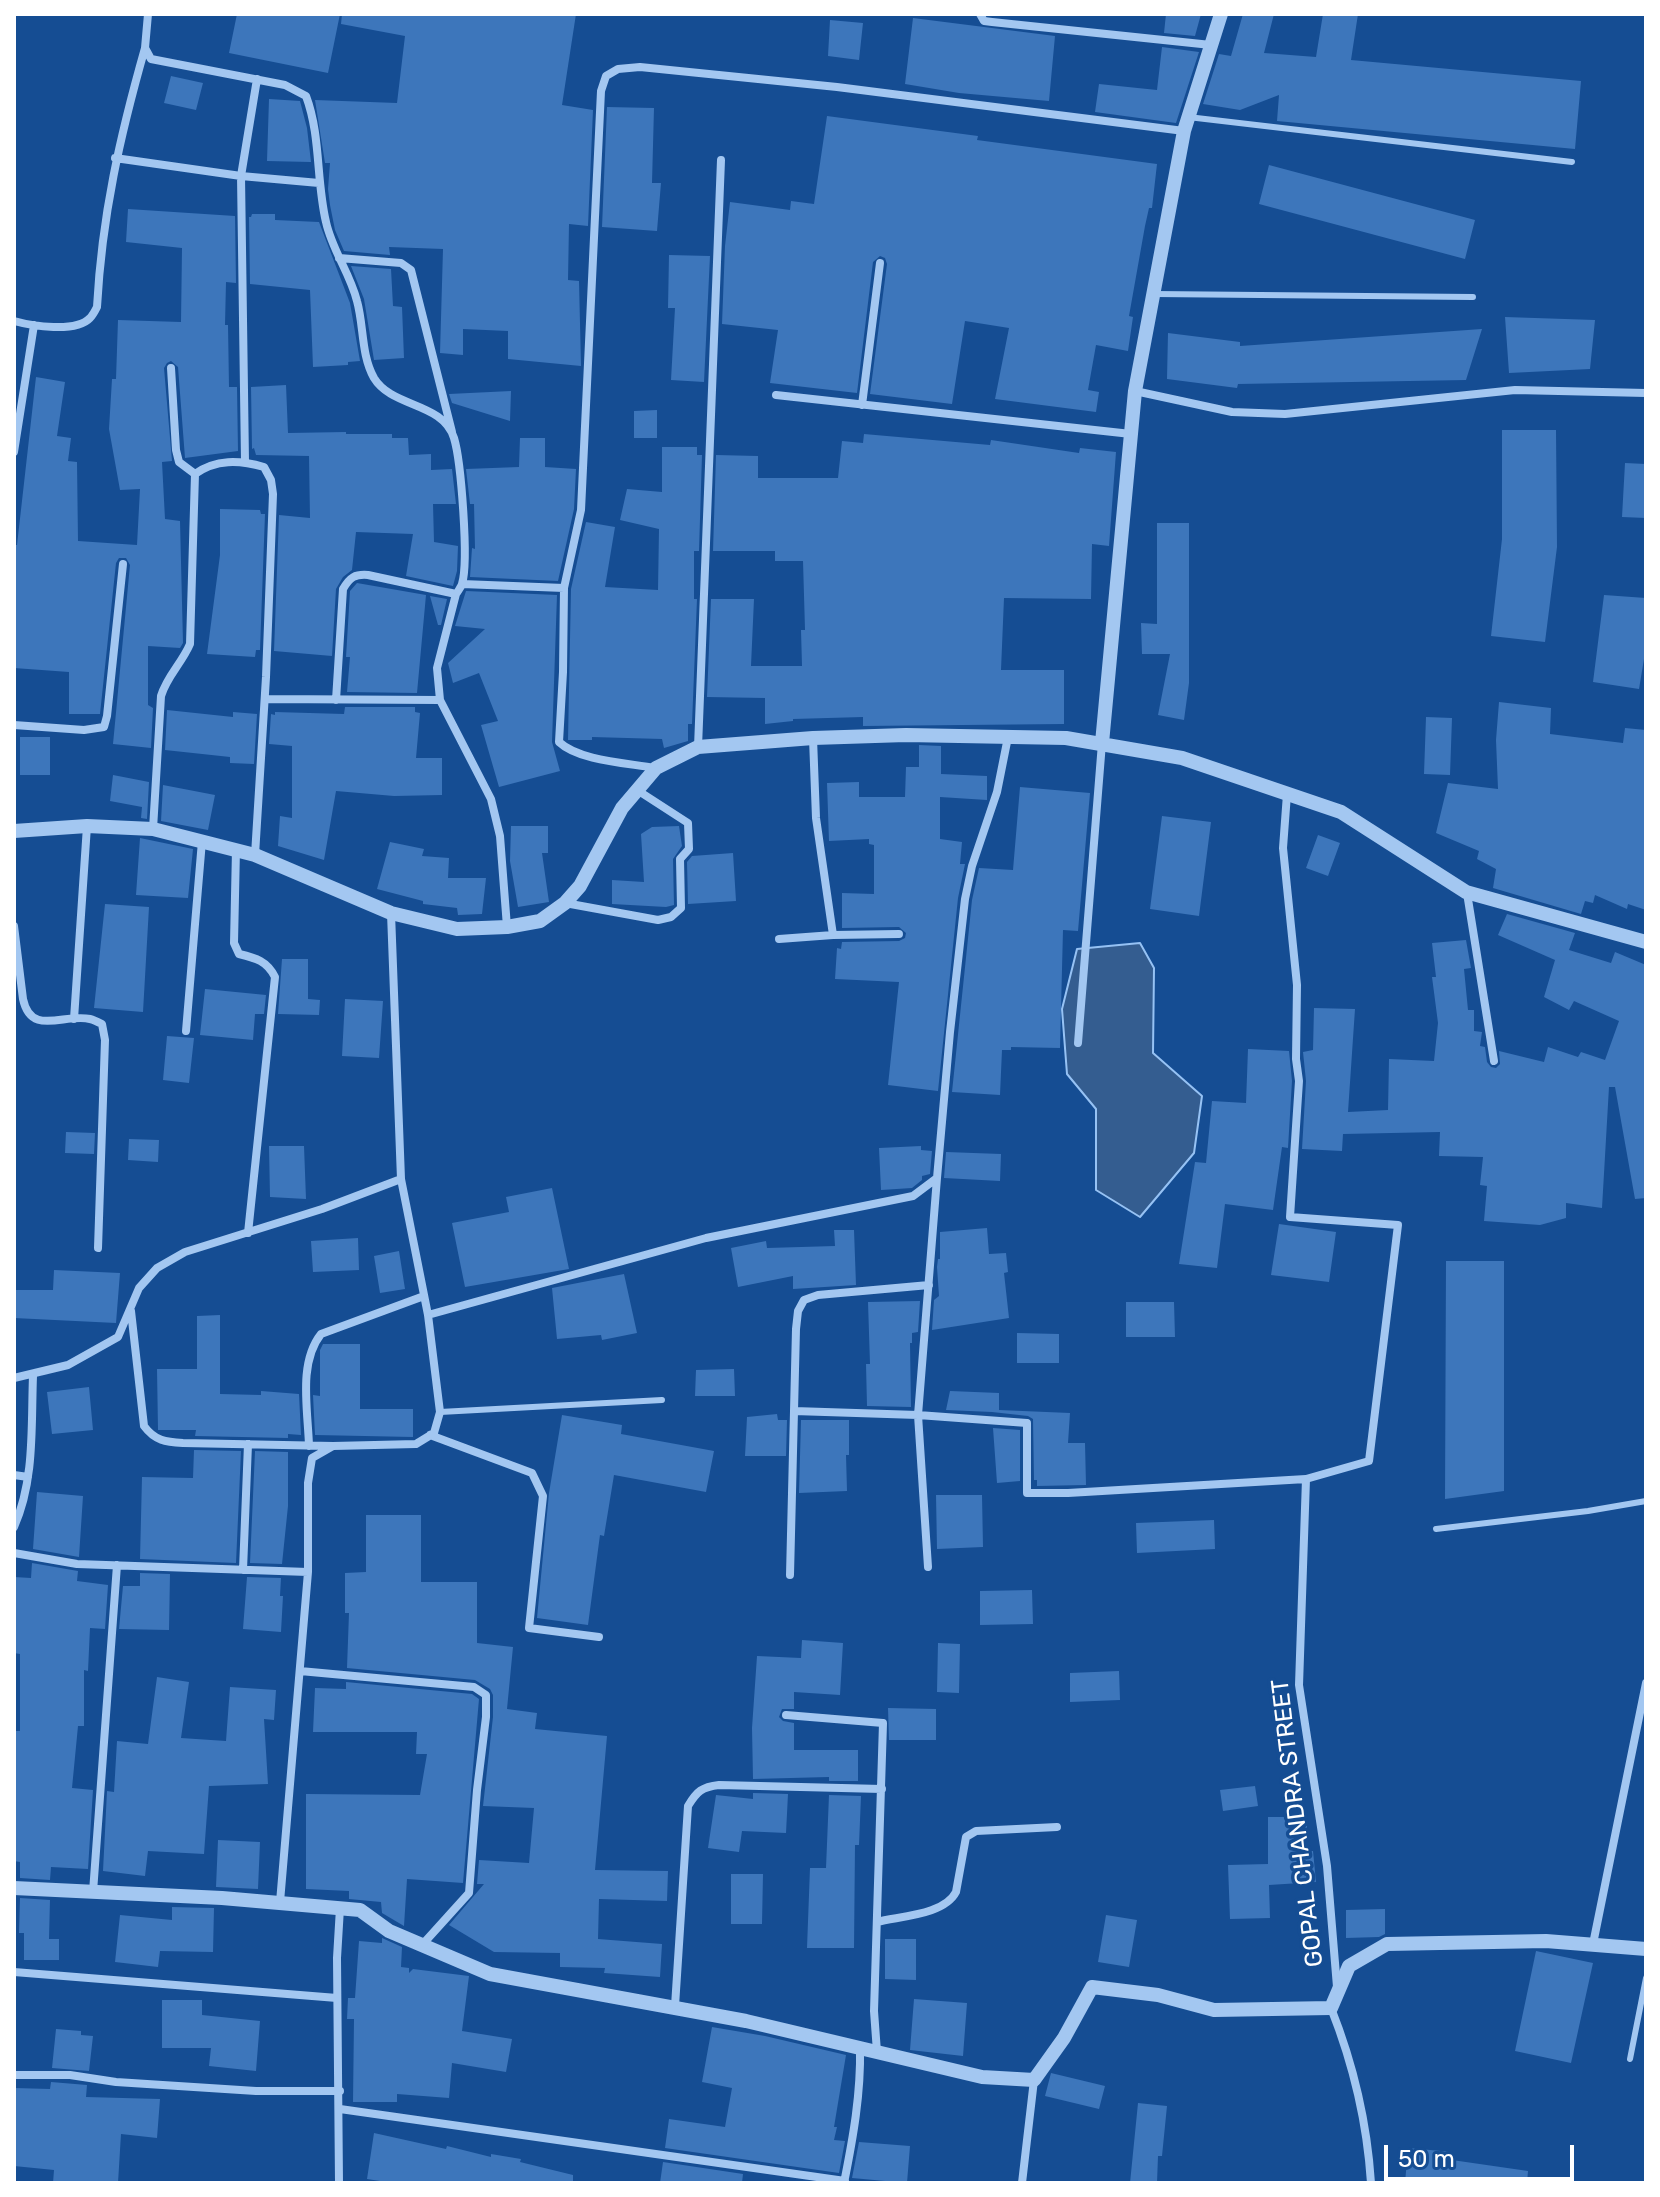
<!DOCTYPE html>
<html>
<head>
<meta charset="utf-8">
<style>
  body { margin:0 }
  #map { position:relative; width:1660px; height:2197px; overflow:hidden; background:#154d93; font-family:Rubik,sans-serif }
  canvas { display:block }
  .frame { position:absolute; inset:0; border:16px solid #fff; pointer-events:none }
  .scale { position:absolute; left:1384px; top:2145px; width:190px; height:36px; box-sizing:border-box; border:4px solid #fff; border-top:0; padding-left:10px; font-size:24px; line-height:28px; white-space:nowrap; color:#fff; -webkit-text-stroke:6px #154d93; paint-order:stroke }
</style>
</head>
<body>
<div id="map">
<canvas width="1660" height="2197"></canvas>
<div class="frame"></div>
<div class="scale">50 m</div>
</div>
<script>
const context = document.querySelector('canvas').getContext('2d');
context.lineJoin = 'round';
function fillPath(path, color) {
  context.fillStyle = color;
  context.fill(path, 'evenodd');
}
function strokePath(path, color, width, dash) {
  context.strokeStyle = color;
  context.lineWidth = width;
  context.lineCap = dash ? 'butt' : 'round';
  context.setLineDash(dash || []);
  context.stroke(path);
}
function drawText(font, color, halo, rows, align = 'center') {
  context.font = font + ' Rubik,sans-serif';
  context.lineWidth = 7;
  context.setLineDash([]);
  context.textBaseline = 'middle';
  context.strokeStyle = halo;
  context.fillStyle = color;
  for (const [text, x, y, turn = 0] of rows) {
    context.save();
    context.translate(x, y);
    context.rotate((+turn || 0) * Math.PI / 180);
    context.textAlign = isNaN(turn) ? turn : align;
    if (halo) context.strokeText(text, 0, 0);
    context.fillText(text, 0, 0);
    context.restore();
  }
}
const water = new Path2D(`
  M1140,943L1154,968L1153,1053L1202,1096L1194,1153L1140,1217L1096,1190V1109L1067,1074L1062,1009L1077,949Z`);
const building = new Path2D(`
  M237,14H340L328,73L229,53Z
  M342,14H576L562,105L593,110L588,226L569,224L568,280L579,281L581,366L508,359V331L463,329V355L440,353L443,249L389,247L390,255L344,251L335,230L330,205L328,189L330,163H325L315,100L397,103L405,36L341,24Z
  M1166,14H1201L1195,36L1164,33Z
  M1243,14H1274L1264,53L1316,57L1323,14H1358L1351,60L1581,81L1575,149L1277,121L1279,95L1240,110L1203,104L1219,54L1231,56Z
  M913,18L1055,36L1049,101L959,93L905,84Z
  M830,20L863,23L859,60L828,56Z
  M1162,47L1199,52L1176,123L1095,112L1099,84L1157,90Z
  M171,76L203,83L196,110L164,103Z
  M269,99L300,101L307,128L311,162L267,161Z
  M607,107L654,108L652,183H661L657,231L602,227Z
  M827,116L978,136L977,140L1157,164L1152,208H1149L1145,226L1129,316L1133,317L1128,351L1096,345L1088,390L1099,392L1096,412L995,399L1009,328L965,321L952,404L870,394L887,264L885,258L880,256L873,262L857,393L770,383L778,330L722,324L725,246L730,202L790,210L791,201L814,204Z
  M1269,165L1475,220L1465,259L1259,204Z
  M128,209L235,216L236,283L226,282L225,325H228L229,387H237L238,451L185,458L178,367L171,361L167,363L164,368L172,461L162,462L165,519L180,521L183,643L180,648L148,646V705L153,708L151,748L113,744L130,565L126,558H119L116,563L100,714H69V672L14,668V545H17L36,377L65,382L57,436L71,438L68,461L77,462L78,541L137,545L140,489L120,490L109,429L112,379H116L118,320L181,322L182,248L126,242Z
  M252,214H275V220L319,222L350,303L360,361L348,362V365L313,367L310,290L250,284L249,217H251Z
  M669,255L710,256L704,382L671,380L675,308H668Z
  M351,266L391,269L393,306L402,307L404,358L374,360L364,299Z
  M1505,317L1595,320L1590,369L1509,373Z
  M1482,329L1466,380L1238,384L1237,388L1167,379L1168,333L1240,342V346Z
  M286,385L288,433L346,432V434H392V438H408L409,455L431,454V470L452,469L456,504H433L434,542L458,546L457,571L453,586L406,576L413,534L356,532L352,570L343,577L336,589L332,656L274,651L279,515L310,518L309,456L256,455L254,448L252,449L251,387Z
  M511,391L510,421L452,403L449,394Z
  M657,410V438H634V411Z
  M1502,430H1556L1557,547L1545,642L1491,636L1502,539Z
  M864,434L990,445L991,440L1079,453L1080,448L1116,452L1109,546L1092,544L1091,599L1004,598L1001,670H1064V724L863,726V717L793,719V721L765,724V698L707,697L711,599H754L751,666H802L801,630H805L803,561H775V551H713L716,455L758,456V478H838L842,441L863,443Z
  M520,438H545V467L576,469L574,509L558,581L470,577L472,548L475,549L474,504H470L466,469L519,467Z
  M662,447H697V455H702L699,551H694V599H697L692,724H688V741L664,748L662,739L592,737V740H568L571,589L586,522L615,527L605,587L658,590L659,529L620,520L627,489L662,492Z
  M1625,463L1646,464V518L1622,517Z
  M220,509L260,510L261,514H265L260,650H256L255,657L207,654L220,555Z
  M1157,523H1189V683L1184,720L1158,715L1170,654H1142L1141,623L1157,624Z
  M357,583L426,595L417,693L347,692L350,657H346L350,591Z
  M466,591L557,595L552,742L560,771L499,787L481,725L498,721L479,673L453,683L448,663L485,629L455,626Z
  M1604,595L1646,598V647L1639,689L1593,682Z
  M430,596L447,599L441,625H438Z
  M1499,702L1551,708L1550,734L1623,743L1625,728L1646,730V910L1628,904L1627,909L1595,895L1593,903L1585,901L1581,914L1493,888L1496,869L1477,859L1479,851L1436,833L1448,783L1498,789L1496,740Z
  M345,707H415V712L420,713L416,758H442V795L394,796L336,791L324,860L278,846L280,816L292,818V746L269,744L271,714L275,715V712L344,714Z
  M167,710L233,717V712L257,714L254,764L230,763V757L165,750Z
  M1426,717L1452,718L1450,775L1424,774Z
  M20,737H50V775H20Z
  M919,745L941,746V774L987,776V800L940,797V839L962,842L960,864H965L958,898L938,1091L888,1085L899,982L835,979L837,948L841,949L842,942L899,941L905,938L906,933L899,927L842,928V893L874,894V845L869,844V839L829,841L827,783L859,782V797H905L906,767H919Z
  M113,775L149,782L147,819L141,818L142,807L110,801Z
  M163,785L215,795L208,830L161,821Z
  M1020,787L1090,793L1078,931L1063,930L1060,1048L1011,1047V1050H1002L1000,1095L952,1092L972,900L979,868L1013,870Z
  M1162,816L1211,822L1199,916L1150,909Z
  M511,826H548V853H542L549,902L518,907L510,861Z
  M679,826L682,846L673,859L674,905L666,907L612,904V880L644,882L641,834L652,827Z
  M1318,835L1340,843L1328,876L1306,868Z
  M140,838L193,849L188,898L136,895Z
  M390,842L424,849L422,856L449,858L448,878H486L482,914L458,915L457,908L423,904V901L377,889Z
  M733,853L736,901L688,904L687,862L692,856Z
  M105,904L149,907L143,1012L94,1008Z
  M1507,914L1575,933L1569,950L1611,963L1615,952L1646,965V1198L1635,1199L1615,1087H1609L1602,1208L1566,1203V1218L1540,1225L1484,1221L1487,1186L1480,1185L1483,1157L1439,1156L1440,1132L1343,1134L1342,1151L1302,1149L1306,1081L1303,1052L1313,1050L1314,1008L1355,1009L1348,1112L1388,1110L1389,1059L1434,1061L1438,1023L1432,977H1436L1432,943L1466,940L1471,968L1464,969L1468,1010H1474V1031L1482,1032L1480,1046L1485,1047L1487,1062L1491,1067L1496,1068L1500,1064L1499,1051L1544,1062L1548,1047L1578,1057L1581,1052L1605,1060L1619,1021L1574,1001L1569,1010L1544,997L1555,960L1498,935Z
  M282,959H308V999L320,1000L319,1015L278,1014Z
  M205,989L266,995L264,1014H255L253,1040L200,1035Z
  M345,999L383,1001L379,1058L342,1056Z
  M167,1036L194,1038L189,1083L163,1080Z
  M1248,1049L1289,1051L1292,1081L1288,1148L1282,1147L1273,1210L1225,1204L1217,1268L1179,1264L1195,1162L1206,1163L1212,1101L1246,1103Z
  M66,1132L95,1133L94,1154L65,1153Z
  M129,1139L159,1140L158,1162L128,1160Z
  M269,1146H304L306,1199L270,1197Z
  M921,1146V1150L932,1151L930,1174L922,1176V1180L912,1188L881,1190L879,1148Z
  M946,1152L1001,1154L1000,1181L944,1178Z
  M552,1188L569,1269L465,1287L452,1223L509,1212L506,1197Z
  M1279,1224L1336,1232L1329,1282L1271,1275Z
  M987,1228L989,1254L1006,1253L1008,1272L1004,1273L1009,1318L932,1330L934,1300L939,1296L937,1267L938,1259H940V1232Z
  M834,1230H854L856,1285L793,1289V1276L738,1287L731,1248L766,1241L767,1248L835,1246Z
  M358,1238L359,1270L313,1272L311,1241Z
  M399,1251L405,1289L380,1293L374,1256Z
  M1446,1261H1504V1491L1445,1499Z
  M54,1270L120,1273L116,1323L14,1318V1290H53Z
  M624,1274L637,1333L602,1340L601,1335L557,1339L552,1288Z
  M920,1301L918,1332L912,1333V1343H910L911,1407L867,1406L866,1364H870L868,1302Z
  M1126,1302H1174L1175,1337H1126Z
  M220,1315V1394L261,1395V1391L299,1394L301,1435L288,1434V1438L195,1436L196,1430H158L157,1369H197V1316Z
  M1017,1333L1059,1334V1363H1017Z
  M323,1344H360V1409H413V1437L315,1435L313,1395L320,1396V1350Z
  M734,1369L735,1396H695L696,1370Z
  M89,1387L93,1430L52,1434L47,1392Z
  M950,1391L999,1393V1410L1070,1413L1068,1443H1085L1086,1485L1037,1486V1480H1034L1033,1419L1028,1416L992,1412L946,1410Z
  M777,1414L778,1420H787L786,1456H745L747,1417Z
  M562,1415L622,1425L621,1434L714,1451L706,1492L614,1475L604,1536L600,1535L588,1625L537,1618L549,1493Z
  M801,1420H849V1455H846L847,1491L799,1493Z
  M993,1428L1020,1430V1481L997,1483Z
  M194,1450L241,1451L236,1563L140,1559L142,1477L193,1478Z
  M255,1451L288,1452V1506L282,1564L250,1563Z
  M37,1492L83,1496L79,1557L33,1549Z
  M936,1495H982L983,1547L937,1549Z
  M366,1515H421V1582H477V1643L513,1647L507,1709L537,1713L535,1729L607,1736L595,1870L668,1871L667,1901L599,1899L598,1939L662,1944L660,1977L604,1973L605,1968L560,1967V1953L494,1952L449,1925L484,1884H477L479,1860L529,1863L534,1808L483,1806L493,1717V1695L490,1689L475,1680L347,1668L349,1613H345V1573L366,1572Z
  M1214,1520L1215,1549L1137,1553L1136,1523Z
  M32,1563L78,1571L77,1581L108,1585L105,1629L90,1628L88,1671L84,1670V1726H78L72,1788L93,1790L88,1869L51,1867L50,1880L20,1878V1862L14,1861V1731H20V1654L14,1653V1577L31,1578Z
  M140,1573L170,1574L169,1630L119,1629L123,1586H140Z
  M247,1577L281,1578L280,1596H283L281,1632L243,1629Z
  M1032,1590L1033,1624L980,1625V1591Z
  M802,1640L843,1643L840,1695L794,1692V1709H782L779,1717L783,1721L794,1723V1750H858V1781H829V1777L753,1779L752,1728L757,1656L801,1658Z
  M938,1643L960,1644L959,1693L937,1692Z
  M1119,1671L1120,1700L1070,1702V1673Z
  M157,1677L189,1682L181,1738L226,1741L230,1687L276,1690L274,1720L264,1719L268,1784L209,1786L204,1854L148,1851L145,1876L103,1871L107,1791L114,1792L117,1741L148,1744Z
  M346,1682L472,1694L479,1699L463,1883L407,1879L404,1926L382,1913L381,1902L349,1899V1891L306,1889V1794L420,1795L427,1754H416L417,1732H313L315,1688L346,1689Z
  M888,1708L936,1709V1740H889Z
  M1255,1786L1258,1806L1223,1811L1220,1790Z
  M753,1793L788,1794L786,1833L742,1831L739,1852L708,1848L716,1795L753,1799Z
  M829,1795L861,1796L859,1845H855L854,1948H807L810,1868H826Z
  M1268,1817H1307V1851H1313L1316,1882L1269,1885L1270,1918L1230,1919L1228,1865L1268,1864Z
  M218,1840L260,1842L258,1889L216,1887Z
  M731,1874H763L762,1924H731Z
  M20,1898L50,1900L49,1939H59V1960H24V1933H19Z
  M172,1907L214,1908L213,1952L160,1951L158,1967L115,1962L120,1915L172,1920Z
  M1385,1909V1934L1379,1937L1346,1938V1910Z
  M1106,1915L1137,1920L1129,1967L1098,1962Z
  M382,1938L402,1947L401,1967L409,1968V1973L413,1969L469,1976L462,2031L512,2039L506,2072L452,2063L449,2098L397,2094V2102H353L354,2019H347L348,1998H355L359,1941L382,1943Z
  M885,1939H916V1980L885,1979Z
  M1536,1951L1593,1963L1571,2063L1515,2051Z
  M914,1999L967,2003L963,2056L910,2050Z
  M162,2000H202V2015L260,2021L256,2071L209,2066L211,2048H162Z
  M712,2027L765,2036L846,2055L834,2127H837L834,2140L845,2141L839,2173L665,2148L669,2119L725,2127L732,2088L702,2082Z
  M56,2029L81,2031V2035L93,2036L89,2071L52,2068Z
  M1051,2073L1105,2086L1099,2109L1045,2096Z
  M51,2082L87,2085L86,2097L160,2099L157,2138L121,2134L118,2183H53L54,2170L14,2166V2088L50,2089Z
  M1138,2103L1167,2106L1162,2156H1158L1157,2183H1130Z
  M374,2133L446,2149L447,2146L491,2157V2154L521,2159L520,2162L573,2175V2183H393L367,2179Z
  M859,2142L910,2146L907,2183L852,2178Z
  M1408,2148L1452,2152V2160L1528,2171L1527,2183H1405Z
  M663,2162L743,2174L742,2183H660Z`);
const service = new Path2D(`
  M1188,117L1572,162
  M1154,294L1473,297
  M440,1412L662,1400
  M1436,1529L1588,1511L1646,1501
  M1630,2059L1646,1978`);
const minor = new Path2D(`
  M148,14L145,48L151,59L285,85L306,96C321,136 316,180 326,222C332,250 350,273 357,301C364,326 361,355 374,378C392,408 443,402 454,438C461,461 469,561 462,584C462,585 457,593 456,594L437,668L440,700L491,799L500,836L507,927
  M980,14L984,21L992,22L1211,45
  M115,158L241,176L319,183
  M339,258L401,263L411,270L452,432
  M14,321C32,326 76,333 90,318C93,315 95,311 97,307C102,215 120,136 145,48
  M171,368L176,450L179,462L195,474
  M1135,391L1232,412L1285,414L1515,390L1646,393
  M776,395L1131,434
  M862,405L880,263
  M14,452L34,325
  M245,462L241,176L257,79
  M462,584L564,588L581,510L601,91L606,76L618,69L640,67L837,87L1184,131
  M564,588L563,672L559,742C579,761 628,763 655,768
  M265,699L440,700
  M336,700L343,589C350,577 355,574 368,575L456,594
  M14,725L84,730L104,727L107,716L123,564
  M698,747L721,160
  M153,829L161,696C167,676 182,663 190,644L195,474C216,459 239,460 264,467L271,480L273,494L266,677L255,855
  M236,849L234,943L239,954C256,958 267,961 275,977L248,1233
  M1467,893L1494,1061
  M565,903L658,920L671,917L681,908L680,859L689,849L688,823L637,790
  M14,926L23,999C31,1037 64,1013 90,1019C94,1020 98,1022 102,1024L105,1040L98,1248
  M833,935L899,934
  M779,939L833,935L816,818L813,738
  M74,1019L87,826
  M186,1031L202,841
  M1078,1043L1102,743
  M131,1311L144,1426C155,1441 166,1442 183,1443L333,1446
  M428,1315L706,1238L913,1196L937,1178L950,1032L965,899L972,866L997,792L1008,737
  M14,1378L68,1365L118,1337L139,1288L157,1268L185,1252L322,1209L401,1179
  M794,1411L918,1415L1027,1423V1493H1068L1306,1479L1369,1461L1398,1225L1290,1217L1299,1081L1296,1059L1297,985L1283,848L1287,794
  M430,1435L532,1473L543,1496L529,1628L599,1637
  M309,1446C308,1410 298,1363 321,1334L424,1296
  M14,1475L28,1477
  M1306,1479L1299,1685L1327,1866L1337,1987
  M14,1527C35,1480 31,1426 33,1376
  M14,1553L77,1564L308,1572
  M928,1567L918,1415L937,1178
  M243,1570L248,1444
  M790,1575L796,1329L798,1311L804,1300L818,1295L929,1285
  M300,1671L474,1687L486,1695V1717L477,1790L469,1893L422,1945
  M786,1715L883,1723L874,2011L877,2052
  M93,1892L117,1565
  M280,1902L308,1572V1483L312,1458L333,1446L416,1444L434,1433L440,1412L428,1315L401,1179L391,913
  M877,1922C901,1916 944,1915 956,1892L966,1837L976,1831L1057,1827
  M1593,1944L1646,1683
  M14,1972L337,1998
  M675,2006L688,1806C697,1791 702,1787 719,1785L882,1789
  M1331,2008C1354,2066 1367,2121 1371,2183
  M14,2075H70L116,2082L256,2091H340
  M340,2109L845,2181
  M339,2183L337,1958L340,1908
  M844,2183C853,2138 861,2094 860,2048
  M1022,2183L1034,2080`);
const tertiary = new Path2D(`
  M1102,743L1135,391L1184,131L1221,14
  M14,831L87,826L153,829L255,855L391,913L457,929L507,927L540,921L565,903L580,886L622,808L656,768L698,747L813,738L906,735L1066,738L1182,758L1341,812L1466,892L1646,942
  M14,1888L222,1898L360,1910L389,1931L490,1974L746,2021L982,2077L1034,2080L1064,2038L1092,1987L1158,1995L1214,2010L1331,2008L1349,1966L1387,1944L1546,1941L1646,1949`);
const streetNames = [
  ["GOPAL CHANDRA STREET",1298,1823,-97]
];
fillPath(water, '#345d90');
strokePath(water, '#96c2f4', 2);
fillPath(building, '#3d76bb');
strokePath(service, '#a3c7f1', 6);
strokePath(minor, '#a3c7f1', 8);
strokePath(tertiary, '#a3c7f1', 14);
drawText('24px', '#fff', '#154d93', streetNames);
</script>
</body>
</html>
